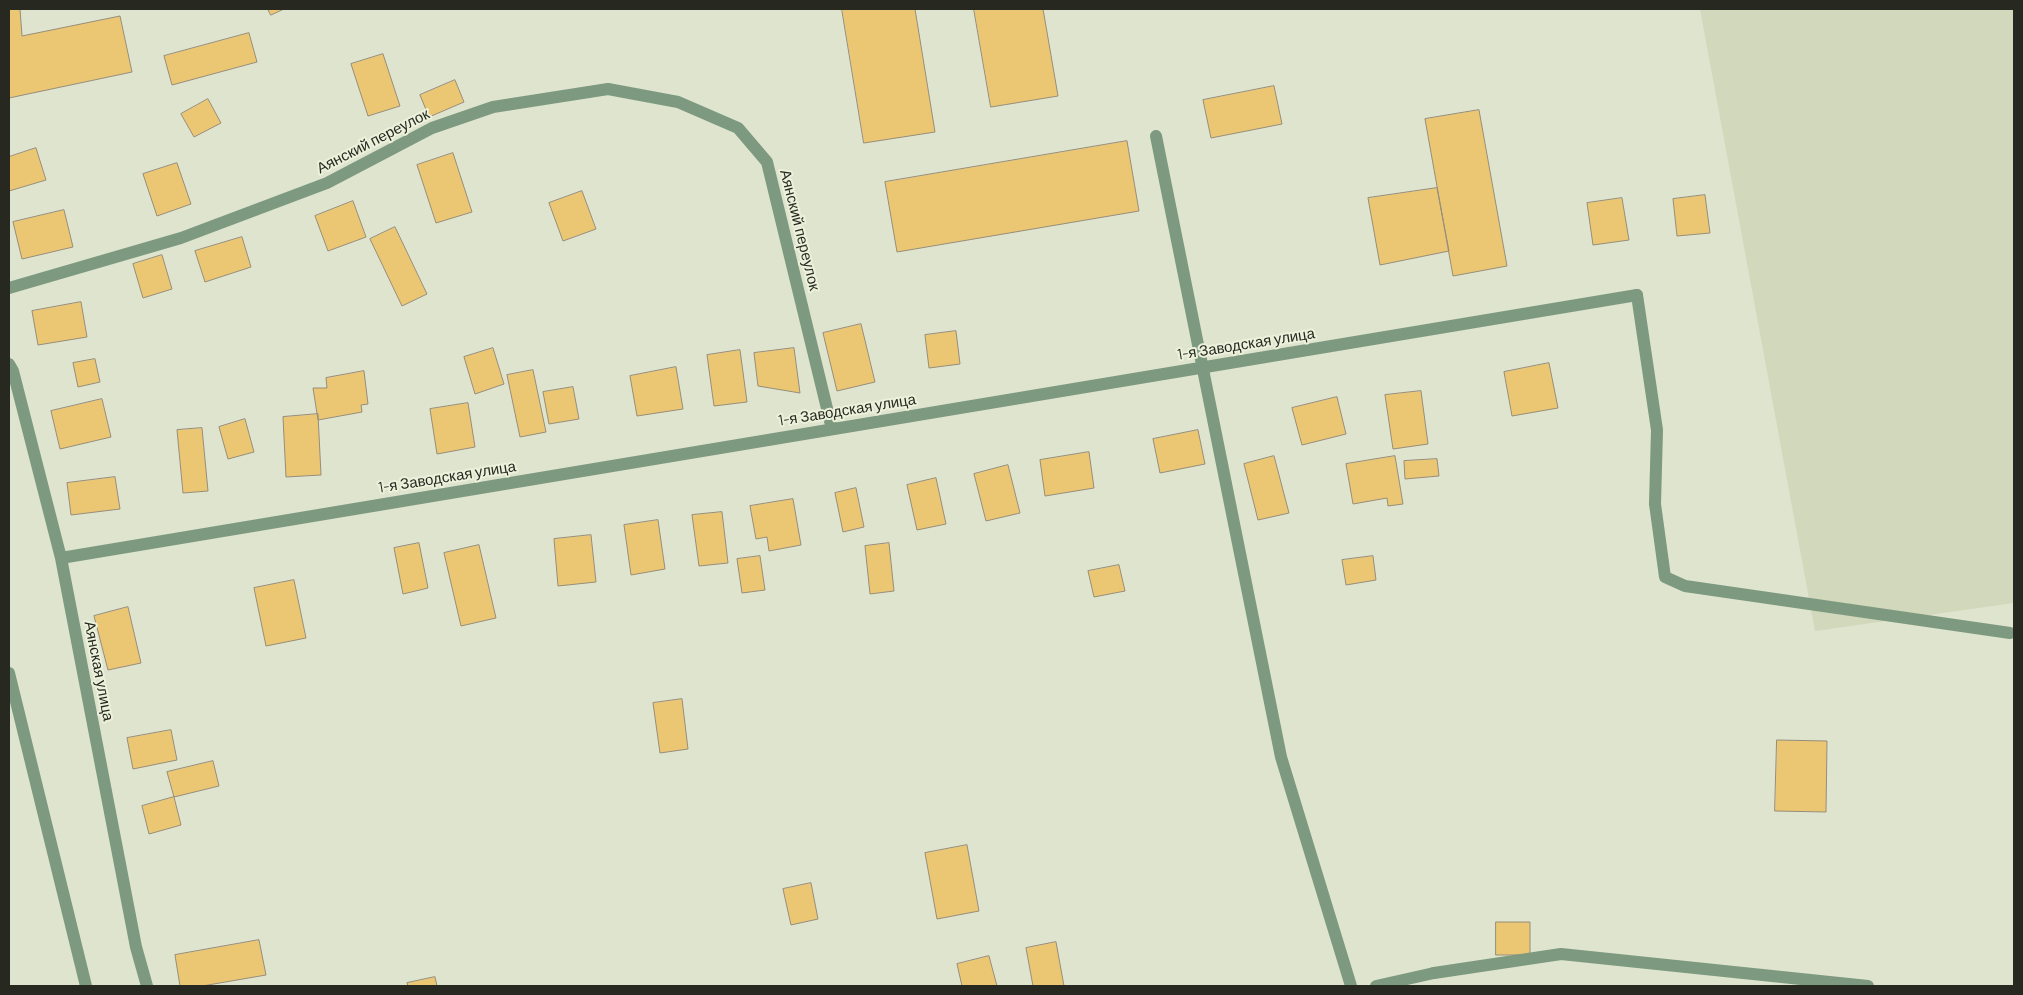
<!DOCTYPE html>
<html>
<head>
<meta charset="utf-8">
<style>
  body { margin:0 }
  #map { position:relative; width:2023px; height:995px; overflow:hidden; background:#dfe4ce; font-family:Barlow,sans-serif }
  canvas { display:block }
  .frame { position:absolute; inset:0; border:10px solid #272920; pointer-events:none }
</style>
</head>
<body>
<div id="map">
<canvas width="2023" height="995"></canvas>
<div class="frame"></div>
</div>
<script>
const context = document.querySelector('canvas').getContext('2d');
context.lineJoin = 'round';
function fillPath(path, color) {
  context.fillStyle = color;
  context.fill(path, 'evenodd');
}
function strokePath(path, color, width, dash) {
  context.strokeStyle = color;
  context.lineWidth = width;
  context.lineCap = dash ? 'butt' : 'round';
  context.setLineDash(dash || []);
  context.stroke(path);
}
function drawText(font, color, halo, rows, align = 'center') {
  context.font = font + ' Barlow,sans-serif';
  context.lineWidth = 4;
  context.setLineDash([]);
  context.textBaseline = 'middle';
  context.strokeStyle = halo;
  context.fillStyle = color;
  for (const [text, x, y, turn = 0] of rows) {
    context.save();
    context.translate(x, y);
    context.rotate((+turn || 0) * Math.PI / 180);
    context.textAlign = isNaN(turn) ? turn : align;
    if (halo) context.strokeText(text, 0, 0);
    context.fillText(text, 0, 0);
    context.restore();
  }
}
const built = new Path2D(`
  M1700,9H2014V603L1815,631Z`);
const building = new Path2D(`
  M9,9H20L22,36L120,16L132,72L9,98Z
  M268,9H284L271,15Z
  M842,9H915L935,132L864,143Z
  M974,9H1043L1058,96L991,107Z
  M249,33L257,62L172,85L164,56Z
  M383,54L400,106L368,116L351,64Z
  M455,80L464,102L429,117L420,95Z
  M1274,86L1282,124L1211,138L1203,100Z
  M208,99L221,123L194,137L181,114Z
  M1479,110L1507,266L1453,276L1425,119Z
  M1127,141L1139,211L897,252L885,182Z
  M36,148L46,180L9,191V157Z
  M453,153L472,212L436,223L417,165Z
  M177,163L191,204L157,216L143,174Z
  M1437,188L1449,251L1380,265L1368,198Z
  M582,191L596,229L563,241L549,203Z
  M1705,195L1710,233L1677,236L1673,199Z
  M1622,198L1629,240L1593,245L1587,203Z
  M353,201L366,237L328,251L315,216Z
  M64,210L73,247L22,259L13,222Z
  M395,227L427,294L402,306L370,239Z
  M242,237L251,267L205,282L195,251Z
  M162,255L172,289L143,298L133,264Z
  M81,302L87,337L38,345L32,311Z
  M861,324L875,382L837,391L823,333Z
  M956,331L960,364L929,368L925,335Z
  M493,348L504,384L475,394L464,357Z
  M794,348L800,393L758,386L754,353Z
  M740,350L747,402L714,406L707,355Z
  M95,359L100,382L78,387L73,363Z
  M1549,363L1558,408L1512,416L1504,372Z
  M676,367L683,409L637,416L630,376Z
  M533,370L546,432L520,437L507,375Z
  M364,371L368,404L361,405L362,412L318,420L313,388H327L326,378Z
  M573,387L579,419L549,424L543,392Z
  M1421,391L1428,444L1393,449L1385,395Z
  M1337,397L1346,434L1302,445L1292,408Z
  M102,399L111,437L60,449L51,411Z
  M468,403L475,447L437,454L430,409Z
  M318,414L321,475L286,477L283,417Z
  M245,419L254,452L228,459L219,427Z
  M202,428L208,491L183,493L177,430Z
  M1198,430L1205,464L1160,473L1153,439Z
  M1089,452L1094,488L1045,496L1040,460Z
  M1274,456L1289,513L1258,520L1244,464Z
  M1395,456L1403,504L1388,506L1387,498L1353,504L1346,464Z
  M1437,459L1439,476L1405,479L1404,461Z
  M1008,465L1020,513L986,521L974,474Z
  M115,477L120,509L71,515L67,483Z
  M936,478L946,524L917,530L907,485Z
  M856,488L864,527L843,532L835,493Z
  M793,499L801,545L769,551L767,537L756,539L750,506Z
  M722,512L728,563L699,566L692,515Z
  M658,520L665,569L631,575L624,525Z
  M591,535L596,582L558,586L554,539Z
  M419,543L428,588L403,594L394,548Z
  M889,543L894,591L870,594L865,546Z
  M479,545L496,618L461,626L444,553Z
  M760,556L765,590L742,593L737,559Z
  M1373,556L1376,580L1346,585L1342,560Z
  M1119,565L1125,591L1094,597L1088,571Z
  M294,580L306,638L266,646L254,588Z
  M128,607L141,663L108,670L94,616Z
  M682,699L688,749L660,753L653,703Z
  M171,730L177,760L133,769L127,738Z
  M1777,740L1827,741L1826,812L1775,811Z
  M213,761L219,786L174,797L167,772Z
  M174,797L181,825L149,834L142,806Z
  M967,845L979,911L937,919L925,853Z
  M811,883L818,919L791,925L783,889Z
  M1496,922H1530V955H1496Z
  M259,940L266,975L202,986H180L175,955Z
  M1056,942L1064,986H1033L1026,948Z
  M989,956L997,986H962L957,964Z
  M435,977L437,986H408L407,983Z`);
const lane = new Path2D(`
  M1637,295L1657,430L1655,504L1665,577L1685,586L2010,633
  M1434,973L1561,954L1868,986`);
const street = new Path2D(`
  M1156,136L1281,757L1351,986
  M9,288L181,238L327,183L432,128L493,107L608,89L678,102L738,128L767,162L832,429
  M9,364L13,371L61,558L136,947L147,986
  M61,558L1637,295
  M9,673L86,986
  M1376,986L1434,973`);
const streetNames = [
  ["Аянский переулок",373,141,-27],
  ["Аянский переулок",800,230,76],
  ["1-я Заводская улица",1246,344,-9],
  ["1-я Заводская улица",847,410,-9],
  ["1-я Заводская улица",447,477,-9],
  ["Аянская улица",99,671,79]
];
fillPath(built, '#d1d8bb');
fillPath(building, '#ecc773');
strokePath(building, '#968d7a', 1);
strokePath(lane, '#7d9a80', 12);
strokePath(street, '#7d9a80', 12);
drawText('15px', '#272920', '#ecf1db', streetNames);
</script>
</body>
</html>
